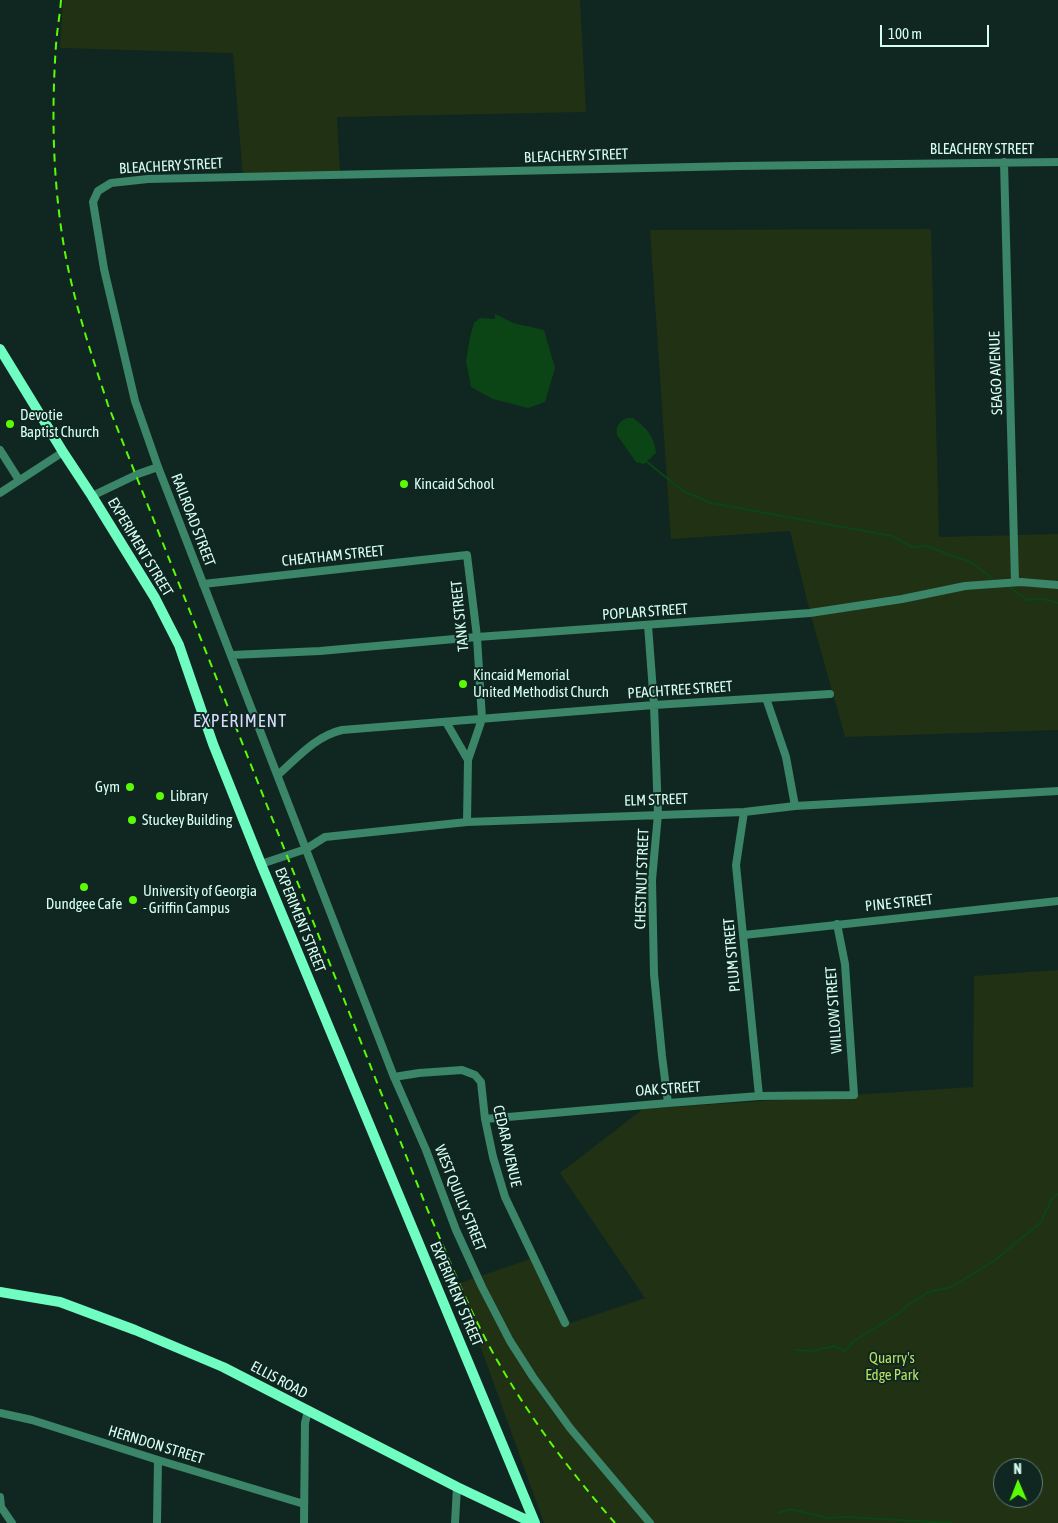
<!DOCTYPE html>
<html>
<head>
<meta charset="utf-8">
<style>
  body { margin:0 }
  #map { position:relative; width:1058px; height:1523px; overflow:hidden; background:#102721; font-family:"Asap Condensed",sans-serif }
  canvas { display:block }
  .north { position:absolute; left:993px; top:1458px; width:50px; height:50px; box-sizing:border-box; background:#102721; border:1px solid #5f7d74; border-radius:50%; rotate:359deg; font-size:14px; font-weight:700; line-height:20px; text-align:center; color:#d6fef1 }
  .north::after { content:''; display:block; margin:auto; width:18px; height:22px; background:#59fc05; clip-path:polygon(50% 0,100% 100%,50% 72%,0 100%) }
  .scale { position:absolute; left:880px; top:25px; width:109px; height:22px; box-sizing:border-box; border:2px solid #d6fef1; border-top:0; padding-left:6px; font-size:15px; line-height:18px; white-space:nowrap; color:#d6fef1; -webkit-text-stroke:4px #102721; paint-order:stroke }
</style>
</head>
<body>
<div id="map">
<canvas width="1058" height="1523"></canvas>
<div class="north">N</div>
<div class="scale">100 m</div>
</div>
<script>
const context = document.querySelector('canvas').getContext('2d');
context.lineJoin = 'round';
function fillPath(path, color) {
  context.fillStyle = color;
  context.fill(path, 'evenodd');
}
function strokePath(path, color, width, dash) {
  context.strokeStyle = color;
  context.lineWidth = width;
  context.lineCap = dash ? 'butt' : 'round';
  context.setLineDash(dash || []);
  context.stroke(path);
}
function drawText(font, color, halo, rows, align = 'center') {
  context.font = font + ' "Asap Condensed",sans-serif';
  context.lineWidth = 4;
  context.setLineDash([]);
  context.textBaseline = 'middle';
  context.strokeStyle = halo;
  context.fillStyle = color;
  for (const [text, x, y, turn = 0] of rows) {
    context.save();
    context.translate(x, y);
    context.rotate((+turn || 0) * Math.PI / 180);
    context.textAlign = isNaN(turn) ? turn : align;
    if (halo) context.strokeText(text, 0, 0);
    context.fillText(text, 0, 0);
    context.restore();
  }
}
const green = new Path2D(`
  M63,0H580L586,112L337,117L340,174L243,177L233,53L60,48Z
  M931,229L939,537L1058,534V730L845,737L810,612L790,531L671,539L650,230Z
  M1058,970V1523H544L458,1284L533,1258L571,1323L645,1298L560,1173L643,1109L973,1087L974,976ZM1003,1468H1033V1498H1003Z`);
const water = new Path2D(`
  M495,314L513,323L544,330L555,368L545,402L528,408L493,399L471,387L466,361L470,337L474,323L480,318L495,319Z
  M627,418H633C646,427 654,436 656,453L644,464L636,462L617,435C615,427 620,421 627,418Z`);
const stream = new Path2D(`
  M647,462L683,491L711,503L892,536L912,547L927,546L952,556L969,561L993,579
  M1008,586L1027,600L1043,599L1058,603
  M796,1350L813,1351L834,1346L845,1351L854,1341L898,1314L909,1304L929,1292L951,1287L994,1261L1041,1222L1052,1198L1058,1194
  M778,1513L790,1509L827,1518L847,1517L951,1523`);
const street = new Path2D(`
  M1004,162L1015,582
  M0,450L19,480
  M0,493L63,452
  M92,496L138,474L158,467
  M203,584L467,555L477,637L482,719L468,760L467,822
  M648,625L654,705L658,814L652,880L654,974L662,1056L668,1103
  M232,655L320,651L477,637L810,613L902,599L965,586L1021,582L1058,585
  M766,698L786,757L795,806
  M446,722L468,760
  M278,775C298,757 316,736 342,730L654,705L830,694
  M744,812L736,865L759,1096
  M261,864L306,849L325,837L467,822L744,812L795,806L1058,791
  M744,935L1058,901
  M394,1077L419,1073L462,1070L475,1075L481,1082L485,1119L493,1157L505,1197L565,1323
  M485,1119L668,1103L759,1096L854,1095L845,964L837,924
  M0,1413L32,1420L158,1460L304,1504
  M0,1497L1,1507L12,1523
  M157,1523L158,1460
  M304,1523L305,1423L308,1411
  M455,1523L457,1487
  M650,1523L570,1428L533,1377L510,1341L482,1287L456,1230L426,1150L394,1077L158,467L135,401L104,269L93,202L98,191L111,183L148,179L738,166L1058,162`);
const secondary = new Path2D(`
  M0,349L63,452L92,496L155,598L179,645L213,744L261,864L535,1523
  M0,1292L60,1302L135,1330L223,1367L457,1487L533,1523`);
const rail = new Path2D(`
  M61,0C60,15 57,30 56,45C51,116 53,189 66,258C76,309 92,356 108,405L428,1211C447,1254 464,1298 486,1340C521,1406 566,1467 615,1523`);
const markers = [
  [10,424,5,"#59fc05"],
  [404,484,5,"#59fc05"],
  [463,684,5,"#59fc05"],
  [130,787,5,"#59fc05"],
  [160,796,5,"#59fc05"],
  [132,820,5,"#59fc05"],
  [84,887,5,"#59fc05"],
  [133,900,5,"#59fc05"]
];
const streetNames = [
  ["BLEACHERY STREET",982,149],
  ["BLEACHERY STREET",576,156,-2],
  ["BLEACHERY STREET",171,166,-3],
  ["SEAGO AVENUE",996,373,-92],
  ["RAILROAD STREET",193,520,69],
  ["EXPERIMENT STREET",140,547,59],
  ["CHEATHAM STREET",333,556,-6],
  ["POPLAR STREET",645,612,-4],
  ["TANK STREET",460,616,-96],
  ["PEACHTREE STREET",680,690,-4],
  ["ELM STREET",656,800,-2],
  ["CHESTNUT STREET",642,879,-88],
  ["PINE STREET",899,903,-6],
  ["EXPERIMENT STREET",300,920,68],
  ["PLUM STREET",732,955,-95],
  ["WILLOW STREET",834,1010,-94],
  ["OAK STREET",668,1089,-4],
  ["CEDAR AVENUE",507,1146,77],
  ["WEST QUILLY STREET",460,1198,68],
  ["EXPERIMENT STREET",456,1294,67],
  ["ELLIS ROAD",279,1380,28],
  ["HERNDON STREET",156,1445,17]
];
const poiNames = [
  ["Devotie",20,415],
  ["Baptist Church",20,432],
  ["Kincaid School",414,484],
  ["Kincaid Memorial",473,675],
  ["United Methodist Church",473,692],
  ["Gym",120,787,"right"],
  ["Library",170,796],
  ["Stuckey Building",142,820],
  ["University of Georgia",143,891],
  ["- Griffin Campus",143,908],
  ["Dundgee Cafe",84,904,"center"]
];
const parkNames = [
  ["Quarry's",892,1358],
  ["Edge Park",892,1375]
];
const quarterNames = [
  ["EXPERIMENT",240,721]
];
fillPath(green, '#213113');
fillPath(water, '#0b4516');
strokePath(stream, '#0b4516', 2);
strokePath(street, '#3b8568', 8);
strokePath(secondary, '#6ffdc2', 10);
strokePath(rail, '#59fc05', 2, [8, 6]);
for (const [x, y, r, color] of markers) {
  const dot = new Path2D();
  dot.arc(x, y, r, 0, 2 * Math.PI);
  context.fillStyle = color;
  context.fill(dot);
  strokePath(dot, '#102721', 2);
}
drawText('15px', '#d6fef1', '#102721', streetNames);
drawText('15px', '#d6fef1', '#102721', poiNames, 'left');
drawText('15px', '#b8df62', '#102721', parkNames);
context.letterSpacing = '1px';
drawText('18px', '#d8dbfe', '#102721', quarterNames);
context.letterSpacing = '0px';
</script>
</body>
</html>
